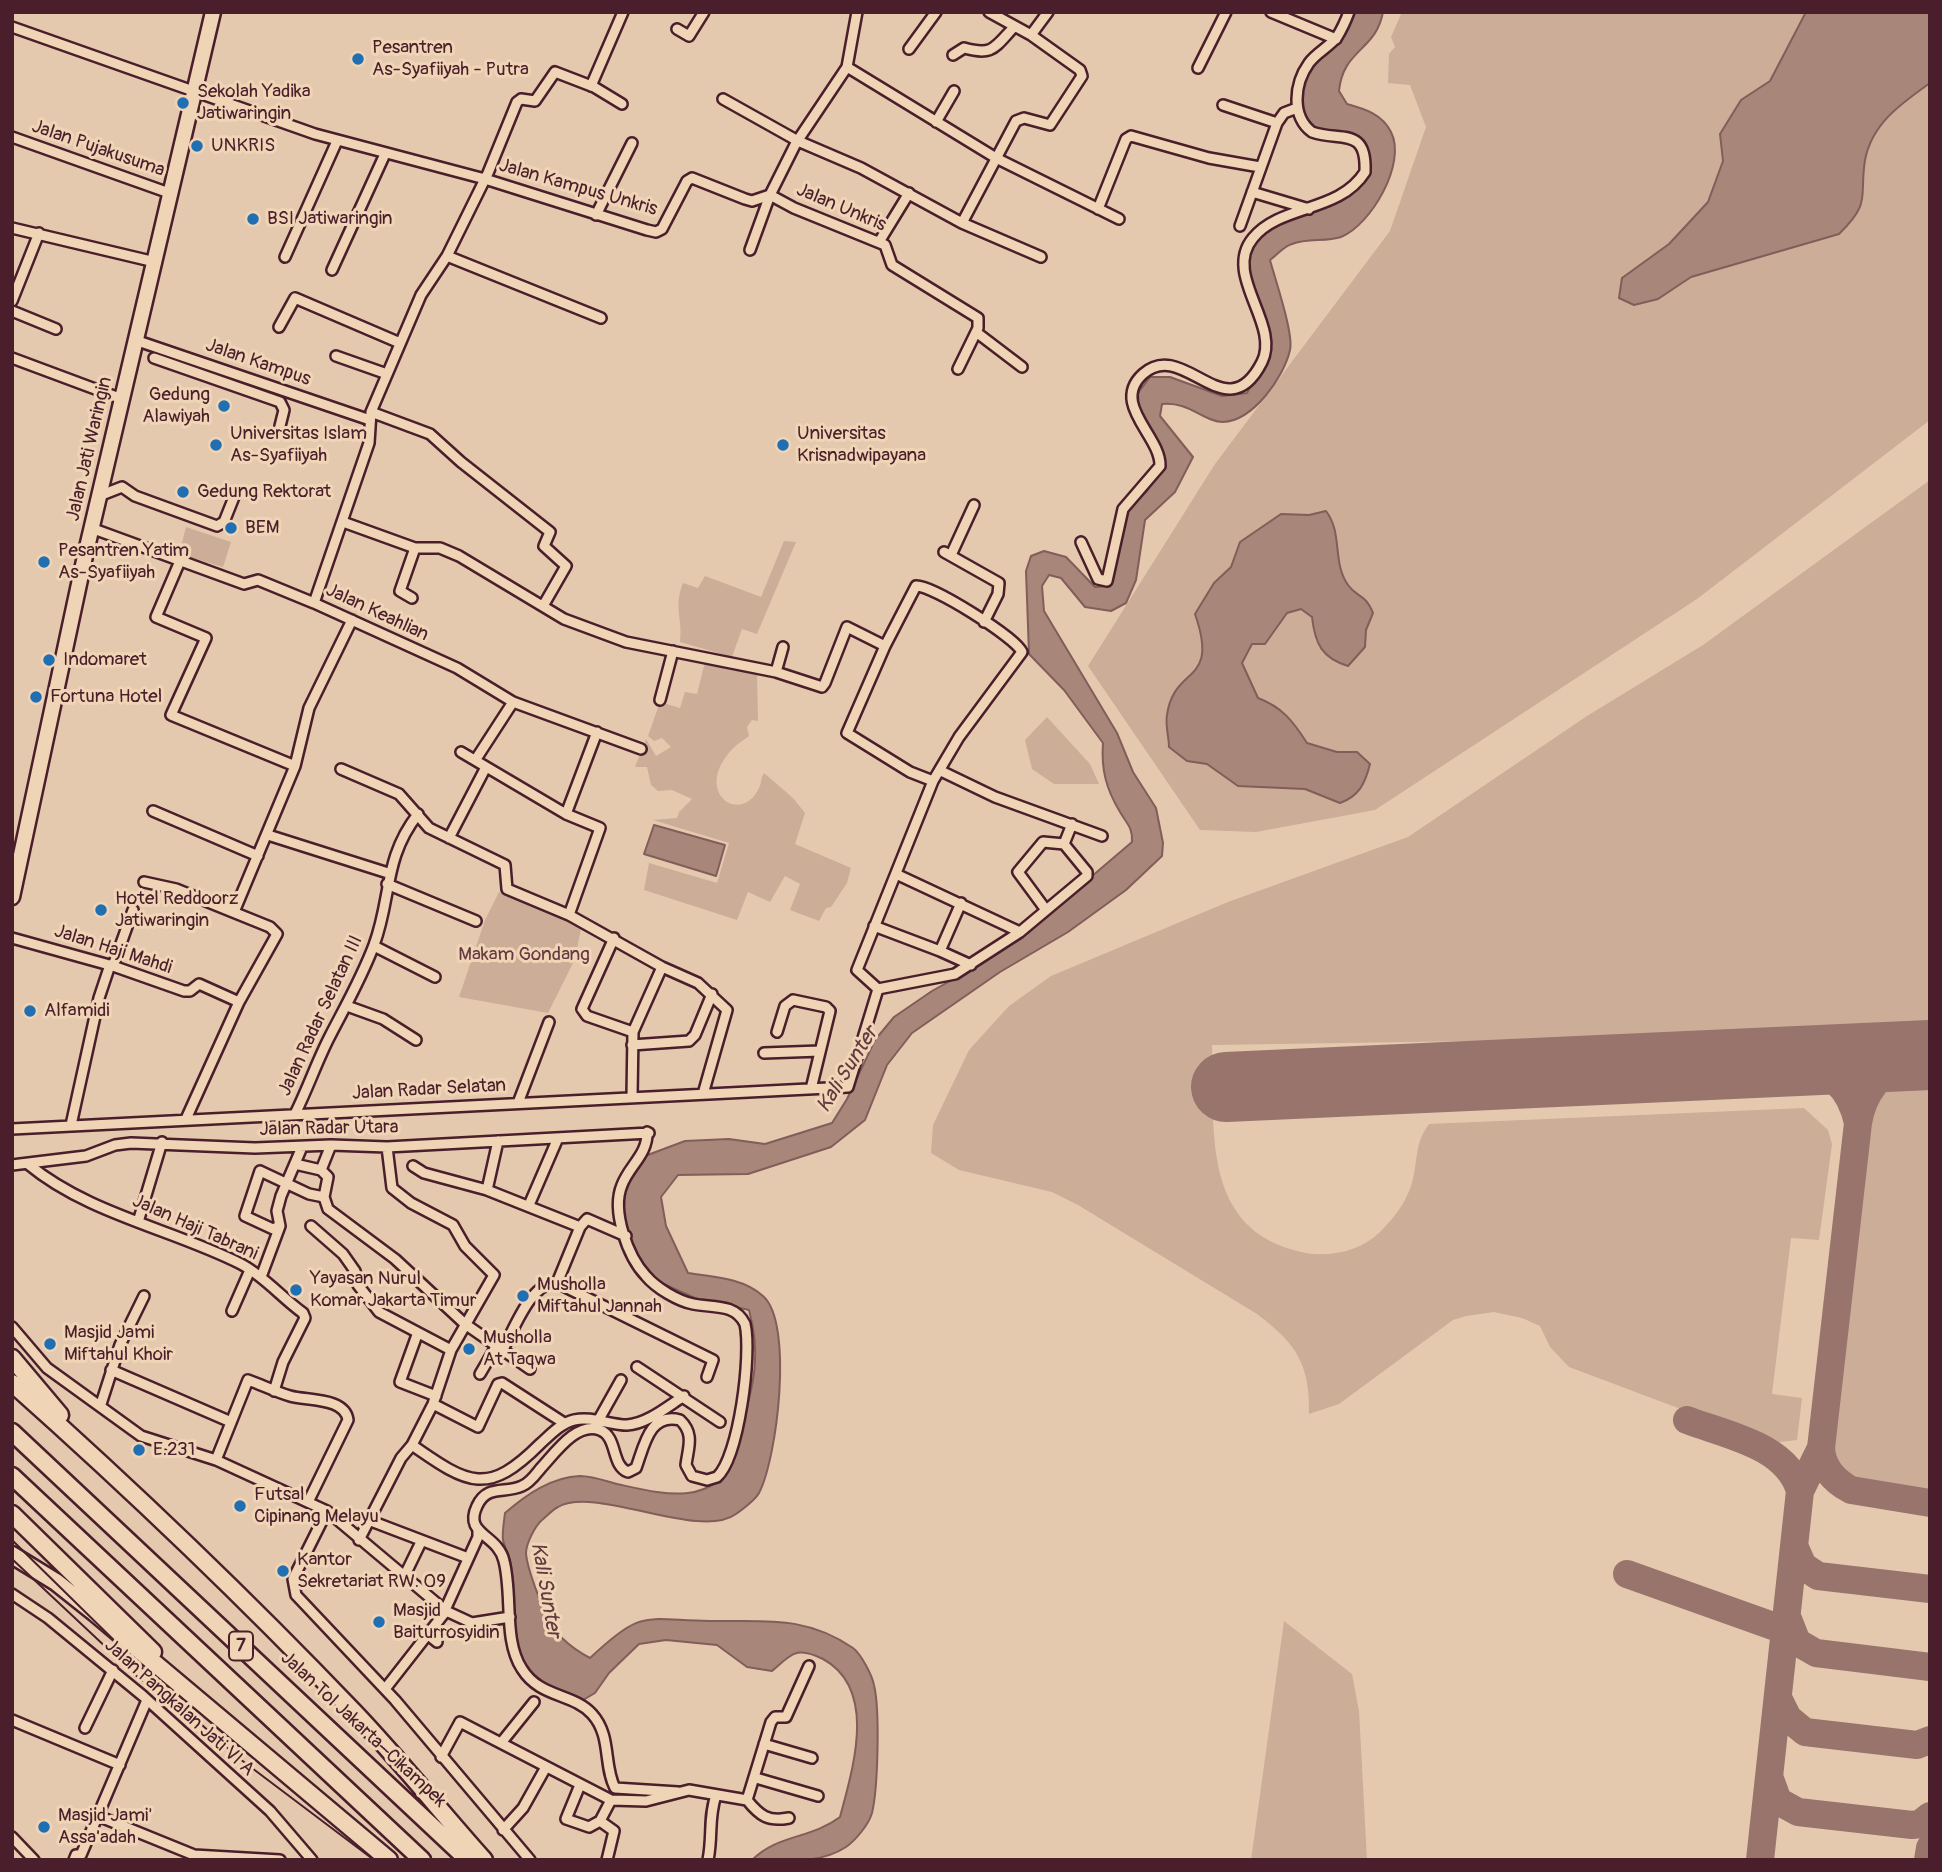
<!DOCTYPE html>
<html>
<head>
<meta charset="utf-8">
<style>
  body { margin:0 }
  #map { position:relative; width:1942px; height:1872px; overflow:hidden; background:#e5c9ae; font-family:Pangolin,sans-serif }
  canvas { display:block }
  .frame { position:absolute; inset:0; border:14px solid #4a1f2b; pointer-events:none }
</style>
</head>
<body>
<div id="map">
<canvas width="1942" height="1872"></canvas>
<div class="frame"></div>
</div>
<script>
const context = document.querySelector('canvas').getContext('2d');
context.lineJoin = 'round';
function fillPath(path, color) {
  context.fillStyle = color;
  context.fill(path, 'evenodd');
}
function strokePath(path, color, width, dash) {
  context.strokeStyle = color;
  context.lineWidth = width;
  context.lineCap = dash ? 'butt' : 'round';
  context.setLineDash(dash || []);
  context.stroke(path);
}
function drawText(font, color, halo, rows, align = 'center') {
  context.font = font + ' Pangolin,sans-serif';
  context.lineWidth = 6;
  context.setLineDash([]);
  context.textBaseline = 'middle';
  context.strokeStyle = halo;
  context.fillStyle = color;
  for (const [text, x, y, turn = 0] of rows) {
    context.save();
    context.translate(x, y);
    context.rotate((+turn || 0) * Math.PI / 180);
    context.textAlign = isNaN(turn) ? turn : align;
    if (halo) context.strokeText(text, 0, 0);
    context.fillText(text, 0, 0);
    context.restore();
  }
}
const green = new Path2D(`
  M1402,12H1930V420L1697,599L1375,810L1256,832L1200,830L1088,666L1215,464L1390,231L1426,127L1410,85L1388,83L1389,54L1395,47L1391,37Z
  M1930,480V1034L1212,1045C1215,1127 1199,1229 1301,1252C1327,1258 1360,1252 1380,1232C1397,1215 1410,1197 1414,1174C1418,1153 1416,1142 1429,1124L1804,1108L1828,1130L1832,1144L1819,1240L1791,1238L1772,1394L1802,1398L1797,1440L1771,1443L1569,1367L1550,1347L1540,1326L1522,1318L1494,1312L1466,1316L1453,1320L1339,1404L1309,1414C1310,1365 1297,1344 1257,1314L1078,1205L1052,1192L959,1170L931,1153L933,1125L969,1050L1009,1006L1051,976L1228,902L1408,837L1587,716L1703,645Z
  M186,527L231,542L223,567L179,554Z
  M784,541L796,542L757,634L742,629L732,657L680,642C683,617 673,608 683,583L698,588L705,576L761,597Z
  M705,662L757,672L758,721L752,720L747,727L749,736C742,741 733,747 728,754C695,795 742,825 759,788C762,783 760,779 764,773L793,798L805,813L795,844L851,868L847,883L831,907L826,908L819,921L790,910L800,884L785,876L770,902L748,892L737,920L644,890L649,863L717,883L729,843L653,820L677,818L679,812L692,799L672,790L658,791L651,785L647,767H635L646,739L656,756L671,747L662,738L654,741L648,736L660,702L680,708L685,692L697,694Z
  M1047,717L1090,764L1099,784H1054L1032,769L1025,740Z
  M499,892L582,923L575,959L548,1013L459,997L485,920Z
  M1930,1055V1503H1927C1890,1497 1836,1500 1821,1458L1860,1108C1868,1088 1886,1062 1907,1056C1914,1054 1923,1055 1930,1055Z
  M1284,1621L1352,1674L1359,1711L1367,1860H1251Z`);
const water = new Path2D(`
  M1349,12H1383C1376,51 1343,49 1339,91L1347,104C1365,109 1382,114 1391,132C1407,163 1371,225 1341,237C1326,242 1307,238 1292,244C1284,246 1277,255 1270,260C1275,279 1294,334 1290,350C1284,377 1253,421 1223,422C1204,422 1189,401 1162,404L1160,416L1193,457L1175,492L1145,520L1136,580L1126,603L1111,611L1085,607L1061,578L1049,575L1042,586L1044,611L1117,733L1133,772L1156,808L1163,843L1162,856L1126,890L1068,932L1000,972L912,1033L887,1065L865,1120L831,1147L748,1174L678,1175L661,1197L666,1226L688,1273C714,1277 743,1278 763,1296C794,1323 777,1459 759,1493C755,1500 743,1509 736,1514C699,1541 596,1485 558,1507C552,1510 547,1516 542,1520C535,1526 526,1544 526,1553C527,1570 538,1593 543,1609C550,1631 571,1648 590,1658C643,1608 643,1620 710,1621C765,1622 805,1615 853,1648C861,1654 872,1675 874,1685C880,1710 878,1788 872,1813C869,1824 856,1840 846,1847C819,1865 783,1860 752,1860C778,1834 811,1839 840,1817C853,1768 878,1689 823,1659C797,1646 793,1653 772,1671L747,1667L717,1645L666,1640L639,1644L609,1673L595,1693L578,1703C499,1679 520,1630 511,1566C510,1557 505,1549 503,1540C502,1532 504,1522 505,1513C526,1495 551,1477 580,1476C592,1476 606,1481 617,1484C659,1493 713,1509 735,1457C738,1447 739,1436 742,1426C754,1383 761,1354 749,1310L695,1298L648,1277L622,1220L625,1184L645,1156L685,1141L729,1139L765,1144L832,1123L847,1099L875,1040L894,1017L932,991L984,962L1037,923L1132,842C1133,828 1127,824 1120,812C1106,789 1101,769 1103,743L1064,690L1029,654L1026,571L1031,556L1044,551L1066,557L1095,587L1110,586L1121,516L1147,491L1162,467L1135,397L1150,377H1170L1222,396L1247,393L1268,350L1245,258L1262,230L1325,204L1365,172L1357,141L1317,134L1297,108L1309,63L1336,39Z
  M1806,12H1930V83C1902,103 1872,123 1865,160C1859,197 1872,202 1839,234L1691,277L1658,299L1634,305L1619,298L1622,278L1669,244L1708,202L1723,161L1720,134L1741,100L1770,81Z
  M1326,511C1343,533 1332,563 1348,585C1357,598 1365,593 1373,613L1366,630L1365,647L1348,666C1322,658 1315,644 1312,617L1301,609L1287,613L1265,644H1252L1242,663L1258,698C1282,707 1293,721 1307,743L1337,752H1357L1370,764C1365,784 1359,796 1340,803L1305,789L1238,786L1207,764L1187,761L1169,747C1169,737 1165,725 1167,715C1174,664 1220,686 1195,614L1214,583L1231,567L1240,542L1281,514L1309,515Z
  M654,825L725,845L716,876L644,854Z`);
const taxiway = new Path2D(`
  M1796,1061C1831,1072 1850,1086 1858,1123C1863,1091 1880,1074 1907,1056
  M1687,1420C1726,1435 1787,1445 1800,1491
  M1821,1448C1822,1468 1834,1481 1851,1490L1930,1503
  M1795,1548L1803,1566L1818,1576L1930,1589
  M1627,1574L1787,1631
  M1788,1619L1797,1642L1816,1653L1930,1667
  M1779,1700L1788,1718L1805,1732L1917,1745L1930,1740
  M1770,1779L1778,1801L1798,1812L1912,1825L1920,1824L1930,1816
  M1760,1860L1800,1491L1821,1448L1858,1123
  M1928,1860L1930,1848`);
const runway = new Path2D(`
  M1226,1087L1930,1055`);
const minor = new Path2D(`
  M1271,12L1336,39
  M12,27L315,134L485,179L647,230L656,232L662,229L687,181L692,178L745,199L752,201L770,195
  M677,29L689,36L704,12
  M1031,35L1048,12
  M909,49L936,12
  M953,55L964,48C993,56 994,48 1014,27
  M847,67L996,158L1119,219
  M1198,68L1226,12
  M591,86L623,12
  M723,99L798,141L861,168L962,223L1041,257
  M1223,105L1277,123
  M936,122L954,91
  M12,137L172,194
  M1252,192L1309,209
  M770,195L794,208L885,245L892,265L978,318V328L958,369
  M1098,209L1126,139L1131,136L1209,158L1260,167
  M596,215L632,143
  M962,223L1016,121L1024,118L1050,125L1082,76L1080,70L1031,35L989,12
  M1240,226L1277,123L1284,113L1297,108
  M12,228L155,262
  M879,242L909,193
  M750,250L770,195L796,143L847,67L857,12
  M447,256L601,318
  M285,257L337,141
  M332,270L385,154
  M12,301L39,233
  M12,311L56,329
  M279,327L295,298L400,343
  M976,332L1022,367
  M135,340L370,420
  M336,356L387,374
  M12,358L122,399
  M154,358L280,402L284,410L280,426
  M371,412L430,434L461,462L550,532L544,546L566,566L543,606
  M99,496L122,487L135,496L217,526L224,522L234,497
  M343,522L415,548H440L459,556L564,619L626,642L776,672L816,685L822,687L825,683L847,627L885,646
  M91,528L244,584L258,580L314,603L457,668L513,702L641,749
  M1081,542L1098,579L1107,581L1123,509L1160,466C1161,436 1110,404 1143,374C1184,337 1226,433 1262,362C1281,324 1222,275 1253,238C1281,204 1339,213 1365,172C1367,126 1340,142 1312,132C1291,116 1294,84 1309,63C1316,53 1329,47 1337,37C1342,29 1346,20 1349,12
  M944,552L999,583L998,594L984,622
  M951,555L974,505
  M180,561L156,617L206,638L171,715L295,766
  M412,598L400,591L415,548
  M314,603L369,443L371,412L421,295L447,256L488,173L517,102L521,99L535,101L555,72L594,87L622,104
  M776,672L783,647
  M660,700L673,651
  M461,752L566,814L600,828L569,915L662,967L698,983L727,1010L703,1094
  M476,759L513,702
  M341,769L399,794L429,828L505,865L507,889L569,915
  M941,771L995,797L1102,836
  M933,781L910,772L847,733L885,646L916,586C932,585 1015,637 1022,652L959,737L933,781L857,970L878,989L955,974L1020,932L1087,876V872L1064,844
  M153,811L258,856
  M566,814L597,732
  M268,835L388,873
  M449,838L486,767
  M896,874L1020,932
  M144,882L176,889L270,927L277,934L239,1002L186,1119
  M387,884L476,921
  M1046,910L1018,872L1043,842L1064,844L1072,824
  M234,912L295,766L309,708L352,620
  M874,926L940,951L961,903
  M12,938L113,966L184,991H190L199,984L239,1002
  M614,938L582,1009L587,1016L633,1032
  M374,946L435,977
  M940,951L971,965
  M113,966L133,910
  M347,1006L383,1019L416,1040
  M777,1032L785,1006L793,1000L826,1007L830,1011L811,1089
  M632,1045L689,1041L695,1035L712,994
  M764,1053L820,1051
  M632,1097L633,1032L662,967
  M518,1103L549,1022
  M295,1114C308,1088 317,1061 330,1036C346,1005 362,977 374,945C392,897 383,859 418,814
  M71,1125L99,998L110,965
  M12,1129L848,1087L878,989
  M647,1132C648,1154 629,1166 622,1185C611,1211 628,1257 646,1276C656,1288 678,1301 693,1304C712,1308 735,1303 745,1324C752,1354 739,1457 717,1477L707,1480L692,1476L686,1465C688,1448 695,1434 680,1420C649,1412 644,1447 636,1468L628,1472C611,1466 618,1437 600,1430C577,1421 555,1453 541,1468C536,1474 530,1483 522,1486C505,1494 487,1484 477,1506C463,1535 498,1534 504,1561C513,1596 503,1640 522,1669C540,1698 573,1693 592,1714C612,1736 603,1765 615,1788L678,1792
  M331,1145L321,1170L328,1177L324,1197L328,1209L395,1259L465,1324L530,1369
  M28,1164C88,1214 172,1229 241,1264C264,1276 282,1298 303,1313L305,1318L283,1362L274,1391
  M295,1164L321,1170
  M12,1165L86,1156L115,1145L131,1143L255,1148L331,1145L387,1147L649,1133
  M413,1166L424,1173L487,1190L580,1227L587,1219L626,1236
  M487,1190L498,1141
  M529,1205L558,1138
  M138,1222L162,1142
  M280,1226L273,1229L245,1216L260,1171L309,1194L324,1197
  M311,1226L343,1254L355,1271L358,1285L379,1312L451,1350
  M261,1277L280,1226L277,1211L281,1196L302,1147
  M557,1283L580,1227
  M232,1311L250,1270
  M12,1327L47,1368L141,1436L216,1460L327,1511L446,1611L472,1623L510,1617
  M417,1335L400,1382L436,1396
  M503,1349C514,1330 531,1281 557,1283L713,1360L707,1377
  M637,1367L720,1422
  M111,1370L231,1422
  M480,1374L497,1345
  M101,1404L120,1345L144,1296
  M433,1404L478,1427L498,1384L502,1383L564,1423
  M598,1421L621,1380
  M412,1445C469,1485 488,1496 540,1444C550,1435 561,1423 574,1420C592,1416 610,1425 627,1425C647,1424 668,1406 684,1396
  M216,1460L248,1380C262,1385 276,1392 290,1396C306,1401 345,1397 348,1420L309,1500
  M327,1511L293,1579L296,1595L395,1700L530,1860
  M371,1521L468,1558
  M359,1540L401,1458L412,1445L433,1404L451,1350L494,1275L465,1246L453,1225L411,1203L392,1188L387,1147
  M404,1577L421,1542
  M12,1594L48,1618L143,1696L270,1811L312,1860
  M445,1610L478,1537V1530
  M426,1633L437,1642
  M385,1689L446,1611
  M12,1720L120,1765
  M85,1728L113,1670
  M501,1743L534,1702
  M764,1744L812,1758
  M441,1757L460,1722L611,1800
  M756,1778L818,1796
  M580,1785L566,1819L589,1827L600,1821
  M747,1800L771,1722L775,1717H786L809,1666
  M98,1816L194,1855L280,1860
  M503,1830L523,1808L546,1767
  M12,1837L34,1860
  M74,1860L76,1855H81L147,1700
  M607,1860L614,1831L600,1821L611,1800L646,1801L689,1790L747,1800C760,1816 768,1822 789,1818
  M708,1860C713,1835 708,1819 716,1795`);
const primary = new Path2D(`
  M12,897L85,556L213,12`);
const motorway = new Path2D(`
  M12,1358L60,1415
  M12,1383C130,1488 245,1598 354,1712C399,1759 440,1811 484,1860
  M12,1432L468,1860
  M12,1476L422,1860
  M12,1514L153,1652
  M12,1555L56,1582L95,1613L389,1860`);
const tram = new Path2D(`
  M12,1540L183,1708L240,1759L374,1860
  M12,1559L142,1681`);
const markers = [
  [358,59,7,"#1f6fb2"],
  [183,103,7,"#1f6fb2"],
  [197,146,7,"#1f6fb2"],
  [253,219,7,"#1f6fb2"],
  [224,406,7,"#1f6fb2"],
  [216,445,7,"#1f6fb2"],
  [783,445,7,"#1f6fb2"],
  [183,492,7,"#1f6fb2"],
  [231,528,7,"#1f6fb2"],
  [44,562,7,"#1f6fb2"],
  [49,660,7,"#1f6fb2"],
  [36,697,7,"#1f6fb2"],
  [101,910,7,"#1f6fb2"],
  [30,1011,7,"#1f6fb2"],
  [296,1290,7,"#1f6fb2"],
  [523,1296,7,"#1f6fb2"],
  [50,1344,7,"#1f6fb2"],
  [469,1349,7,"#1f6fb2"],
  [139,1450,7,"#1f6fb2"],
  [240,1506,7,"#1f6fb2"],
  [283,1571,7,"#1f6fb2"],
  [379,1622,7,"#1f6fb2"],
  [44,1827,7,"#1f6fb2"]
];
const shields = [
  [241,1646,24]
];
const shieldNames = [
  ["7",241,1646]
];
const poiNames = [
  ["Pesantren",372,48],
  ["As-Syafiiyah - Putra",372,70],
  ["Sekolah Yadika",197,92],
  ["Jatiwaringin",197,114],
  ["UNKRIS",211,146],
  ["BSI Jatiwaringin",267,219],
  ["Gedung",210,395,"right"],
  ["Alawiyah",210,417,"right"],
  ["Universitas Islam",230,434],
  ["As-Syafiiyah",230,456],
  ["Universitas",797,434],
  ["Krisnadwipayana",797,456],
  ["Gedung Rektorat",197,492],
  ["BEM",245,528],
  ["Pesantren Yatim",58,551],
  ["As-Syafiiyah",58,573],
  ["Indomaret",63,660],
  ["Fortuna Hotel",50,697],
  ["Hotel Reddoorz",115,899],
  ["Jatiwaringin",115,921],
  ["Alfamidi",44,1011],
  ["Yayasan Nurul",310,1279],
  ["Komar Jakarta Timur",310,1301],
  ["Musholla",537,1285],
  ["Miftahul Jannah",537,1307],
  ["Masjid Jami",64,1333],
  ["Miftahul Khoir",64,1355],
  ["Musholla",483,1338],
  ["At Taqwa",483,1360],
  ["E.231",153,1450],
  ["Futsal",254,1495],
  ["Cipinang Melayu",254,1517],
  ["Kantor",297,1560],
  ["Sekretariat RW. 09",297,1582],
  ["Masjid",393,1611],
  ["Baiturrosyidin",393,1633],
  ["Masjid Jami'",58,1816],
  ["Assa'adah",58,1838]
];
const streetNames = [
  ["Jalan Pujakusuma",98,149,19],
  ["Jalan Kampus Unkris",578,188,16],
  ["Jalan Unkris",841,208,23],
  ["Jalan Kampus",258,363,19],
  ["Jalan Jati Waringin",90,449,-77],
  ["Jalan Keahlian",377,613,25],
  ["Jalan Haji Mahdi",113,950,18],
  ["Jalan Radar Selatan III",321,1016,-65],
  ["Jalan Radar Selatan",429,1090,-3],
  ["Jalan Radar Utara",329,1129,-1],
  ["Jalan Haji Tabrani",195,1228,24],
  ["Jalan Pangkalan Jati VI A",179,1708,42],
  ["Jalan Tol Jakarta–Cikampek",363,1730,43]
];
const parkNames = [
  ["Makam Gondang",524,955]
];
const waterNames = [
  ["Kali Sunter",848,1070,-58],
  ["Kali Sunter",545,1590,80]
];
fillPath(green, '#cbad98');
fillPath(water, '#a88679');
strokePath(water, '#825d5a', 2);
strokePath(taxiway, '#98746c', 28);
strokePath(runway, '#98746c', 70);
strokePath(minor, '#4a1f2b', 14);
strokePath(primary, '#4a1f2b', 19);
strokePath(motorway, '#4a1f2b', 21);
strokePath(minor, '#efd4b6', 9);
strokePath(primary, '#efd4b6', 14);
strokePath(motorway, '#efd4b6', 16);
strokePath(tram, '#4a1f2b', 2);
for (const [x, y, r, color] of markers) {
  const dot = new Path2D();
  dot.arc(x, y, r, 0, 2 * Math.PI);
  context.fillStyle = color;
  context.fill(dot);
  strokePath(dot, '#efd4b6', 2.5);
}
for (const [x, y, w] of shields) {
  const box = new Path2D();
  box.roundRect(x - w / 2, y - 14.5, w, 29, 5);
  context.fillStyle = '#efd4b6';
  context.fill(box);
  strokePath(box, '#4a1f2b', 2);
}
drawText('bold 18px', '#4a1f2b', null, shieldNames);
drawText('19px', '#4a1f2b', '#efd4b6', poiNames, 'left');
drawText('19px', '#4a1f2b', '#efd4b6', streetNames);
drawText('19px', '#643b41', '#efd4b6', parkNames);
drawText('italic 21px', '#62393e', '#efd4b6', waterNames);
</script>
</body>
</html>
